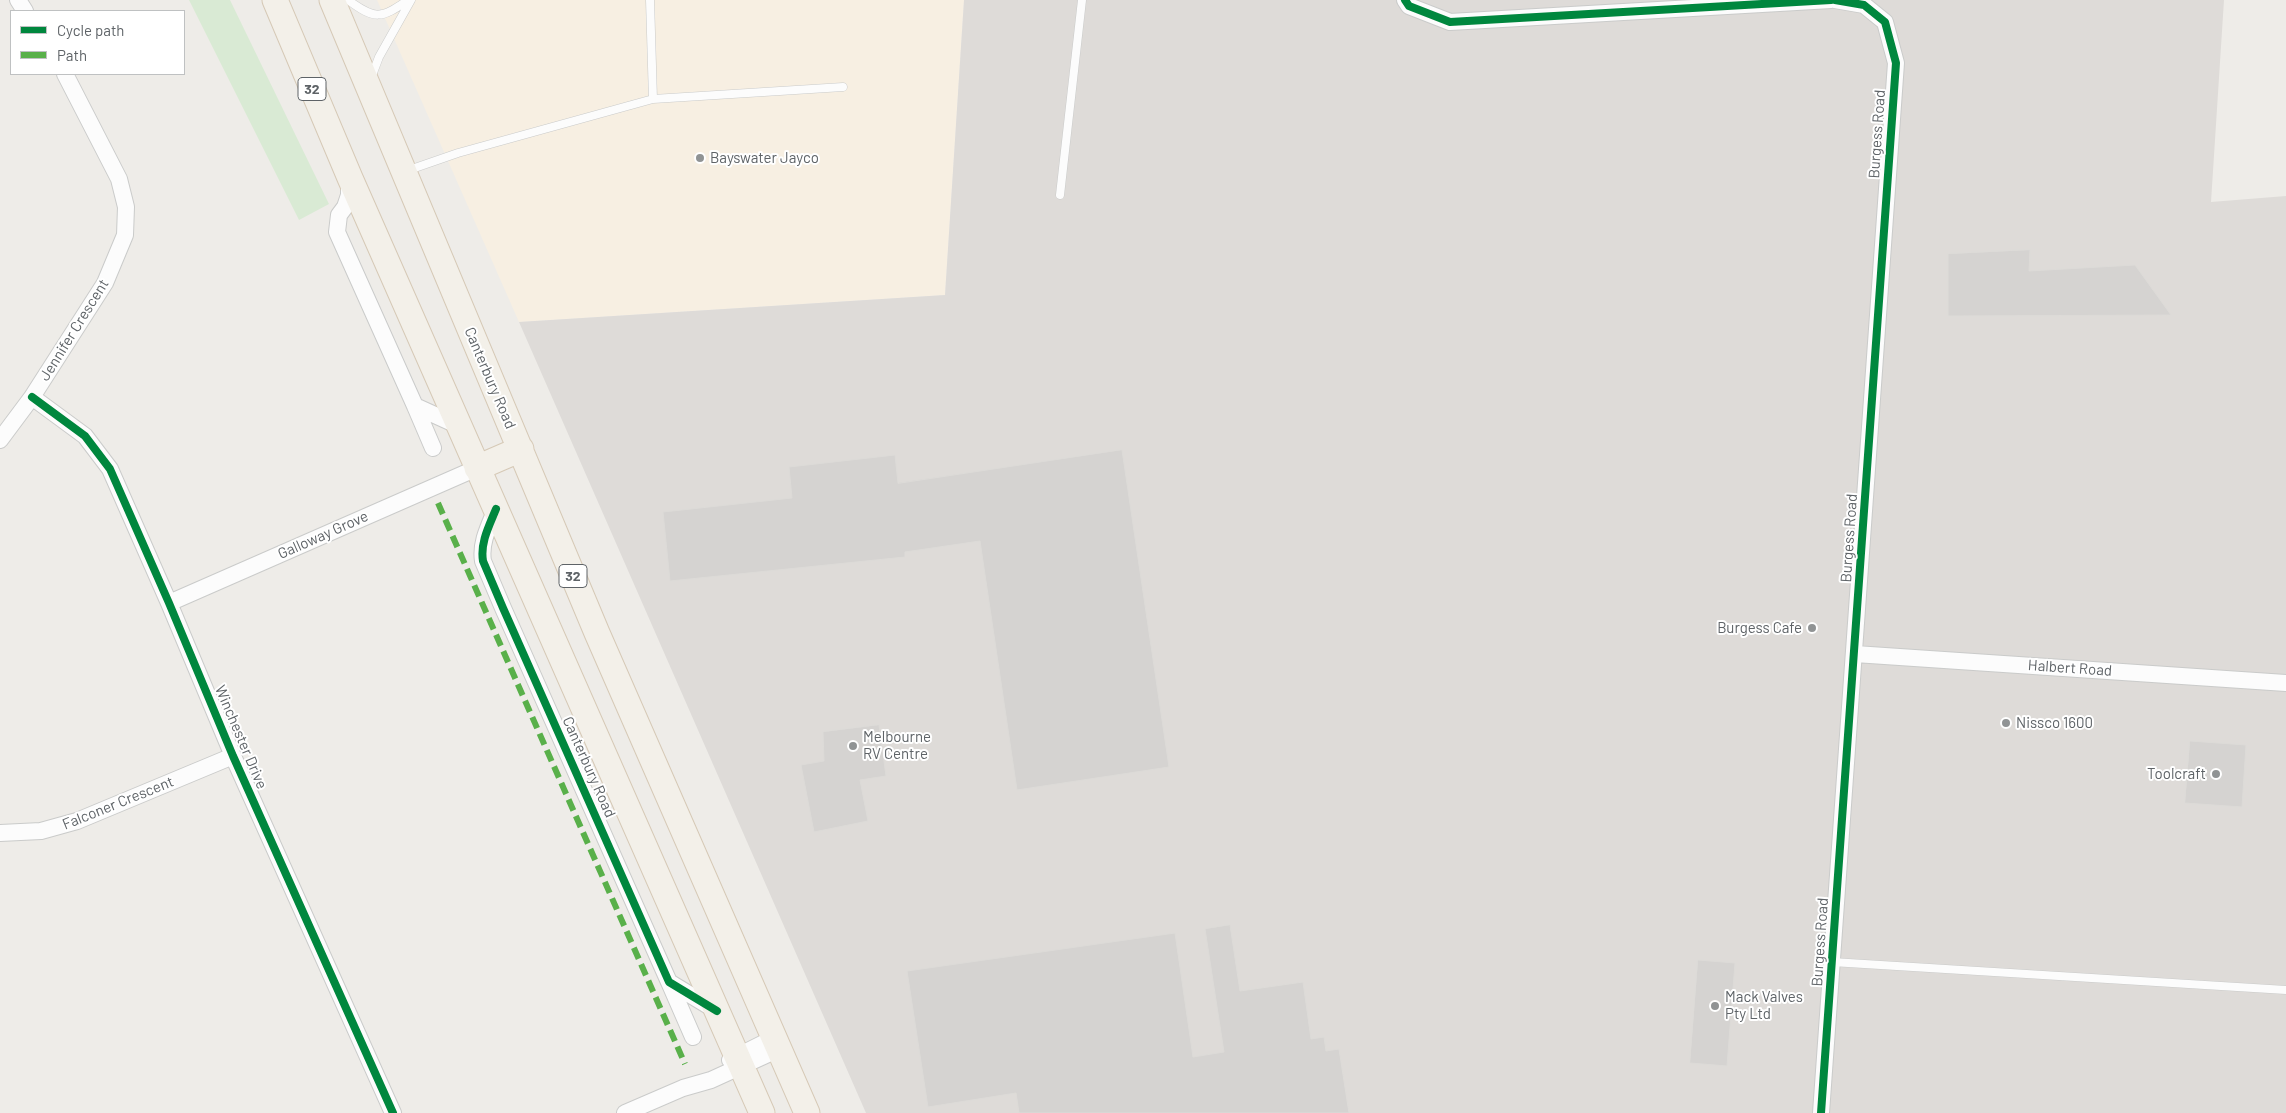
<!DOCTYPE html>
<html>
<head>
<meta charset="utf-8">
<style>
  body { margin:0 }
  #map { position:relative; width:2286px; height:1113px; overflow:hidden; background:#eeece8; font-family:Barlow,sans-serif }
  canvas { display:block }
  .legend { position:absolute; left:10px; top:10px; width:175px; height:65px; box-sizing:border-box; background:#fff; border:1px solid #bfc1c2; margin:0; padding:6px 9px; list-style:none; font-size:15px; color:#5e6367 }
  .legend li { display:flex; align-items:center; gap:10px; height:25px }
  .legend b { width:25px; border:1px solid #bfc1c2 }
</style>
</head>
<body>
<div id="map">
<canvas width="2286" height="1113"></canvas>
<ul class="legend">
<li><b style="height:6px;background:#00873e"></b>Cycle path</li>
<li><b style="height:6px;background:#59b04a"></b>Path</li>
</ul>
</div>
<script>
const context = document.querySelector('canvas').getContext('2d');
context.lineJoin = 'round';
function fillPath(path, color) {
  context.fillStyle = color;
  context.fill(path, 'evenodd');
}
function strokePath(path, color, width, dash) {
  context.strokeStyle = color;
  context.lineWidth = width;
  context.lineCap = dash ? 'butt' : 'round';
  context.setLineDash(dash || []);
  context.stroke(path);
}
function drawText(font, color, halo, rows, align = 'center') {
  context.font = font + ' Barlow,sans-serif';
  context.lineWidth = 4;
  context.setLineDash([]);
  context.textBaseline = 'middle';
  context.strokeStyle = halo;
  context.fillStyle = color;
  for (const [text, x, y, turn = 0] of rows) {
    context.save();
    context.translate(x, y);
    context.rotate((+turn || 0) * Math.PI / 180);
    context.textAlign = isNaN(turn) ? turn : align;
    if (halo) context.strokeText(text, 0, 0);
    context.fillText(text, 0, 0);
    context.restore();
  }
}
const commercial = new Path2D(`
  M377,0H964L945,295L519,322Z`);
const industrial = new Path2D(`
  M964,0H2224L2211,202L2286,196V1113H866L519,322L945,295Z`);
const green = new Path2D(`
  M189,0H230L329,204L299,220Z`);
const building = new Path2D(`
  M2030,250L2029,271L2135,265L2171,315L1948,316V254Z
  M1122,450L1169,767L1017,790L980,541L905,552V557L670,581L663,512L792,498L789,467L895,455L898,483Z
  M879,725L886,776L860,780L868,821L814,832L801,765L824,761L823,732Z
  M2190,741L2246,745L2242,807L2185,803Z
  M1230,925L1240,991L1303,982L1311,1039L1324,1037L1326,1051L1339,1049L1349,1113H1019L1016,1093L928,1107L907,971L1175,933L1193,1057L1224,1052L1205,929Z
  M1698,960L1735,963L1727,1066L1690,1063Z`);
const lane = new Path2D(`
  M348,0C375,20 381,19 408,0
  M650,0L653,99
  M371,78L379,57L411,0
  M406,171L458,153L653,99L843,87
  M1060,195L1082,0
  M1832,962L2286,990`);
const street = new Path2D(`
  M18,0L25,11
  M1405,0L1409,6L1450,22L1831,0
  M349,181V195L345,207L339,215L337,232L415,406L459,426
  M32,397L85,436L110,469L169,603L233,756L393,1113
  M415,406L433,448
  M0,440L32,397L105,283L125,235L126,207L119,179L65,74
  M496,509C489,526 480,543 483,561L503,608L669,982L717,1011
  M169,603L477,468
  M1855,654L2286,683
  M0,833L41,831L77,821L233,756
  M669,982L693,1037
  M730,1060L774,1038
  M625,1113L683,1088L711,1080L779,1049
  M1821,1113L1896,63L1885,22L1864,5L1835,0`);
const primary = new Path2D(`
  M275,0L350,178L762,1113
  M332,0L597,633L807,1113
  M477,468L521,449`);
const quiet = new Path2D(`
  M438,503L685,1064`);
const cycleway = new Path2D(`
  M1405,0L1409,6L1450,22L1831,0
  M32,397L85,436L110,469L169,603L233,756L393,1113
  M496,509C489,526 480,543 483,561L503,608L669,982L717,1011
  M1821,1113L1896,63L1885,22L1864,5L1835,0`);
const markers = [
  [700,158,5,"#909394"],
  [1812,628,5,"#909394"],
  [2006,723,5,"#909394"],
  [853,746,5,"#909394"],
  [2216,774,5,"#909394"],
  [1715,1006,5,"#909394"]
];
const shields = [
  [312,89,28],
  [573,576,28]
];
const shieldNames = [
  ["32",312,89],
  ["32",573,576]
];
const streetNames = [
  ["Burgess Road",1877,134,-86],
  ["Jennifer Crescent",74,330,-58],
  ["Canterbury Road",490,378,67],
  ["Galloway Grove",323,535,-24],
  ["Burgess Road",1849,538,-86],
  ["Halbert Road",2070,668,4],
  ["Winchester Drive",241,737,67],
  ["Canterbury Road",589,767,66],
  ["Falconer Crescent",118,803,-22],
  ["Burgess Road",1820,942,-86]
];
const poiNames = [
  ["Bayswater Jayco",710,158],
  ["Burgess Cafe",1802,628,"right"],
  ["Nissco 1600",2016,723],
  ["Melbourne",863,737],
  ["RV Centre",863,754],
  ["Toolcraft",2206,774,"right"],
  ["Mack Valves",1725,997],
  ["Pty Ltd",1725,1014]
];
fillPath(commercial, '#f7efe2');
fillPath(industrial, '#dedbd8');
fillPath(green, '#d9ead4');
fillPath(building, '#d5d3d1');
strokePath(building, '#dddbd8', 1);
strokePath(lane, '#cacbca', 9);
strokePath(street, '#cacbca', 18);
strokePath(primary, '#d6c9b6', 27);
strokePath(lane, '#fcfcfc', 8);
strokePath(street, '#fcfcfc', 16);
strokePath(primary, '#f3f0e9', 25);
strokePath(quiet, '#59b04a', 6, [12, 6]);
strokePath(cycleway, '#00873e', 8);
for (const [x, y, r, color] of markers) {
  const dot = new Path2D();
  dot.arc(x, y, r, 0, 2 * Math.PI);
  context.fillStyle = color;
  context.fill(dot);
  strokePath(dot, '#fff', 2);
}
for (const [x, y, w] of shields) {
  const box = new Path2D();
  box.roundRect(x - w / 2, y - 11.5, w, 23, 4);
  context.fillStyle = '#fff';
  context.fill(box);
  strokePath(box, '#5e6367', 1);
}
drawText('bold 14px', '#5e6367', null, shieldNames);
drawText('15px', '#5e6367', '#fff', streetNames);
drawText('15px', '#5e6367', '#fff', poiNames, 'left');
</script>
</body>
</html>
